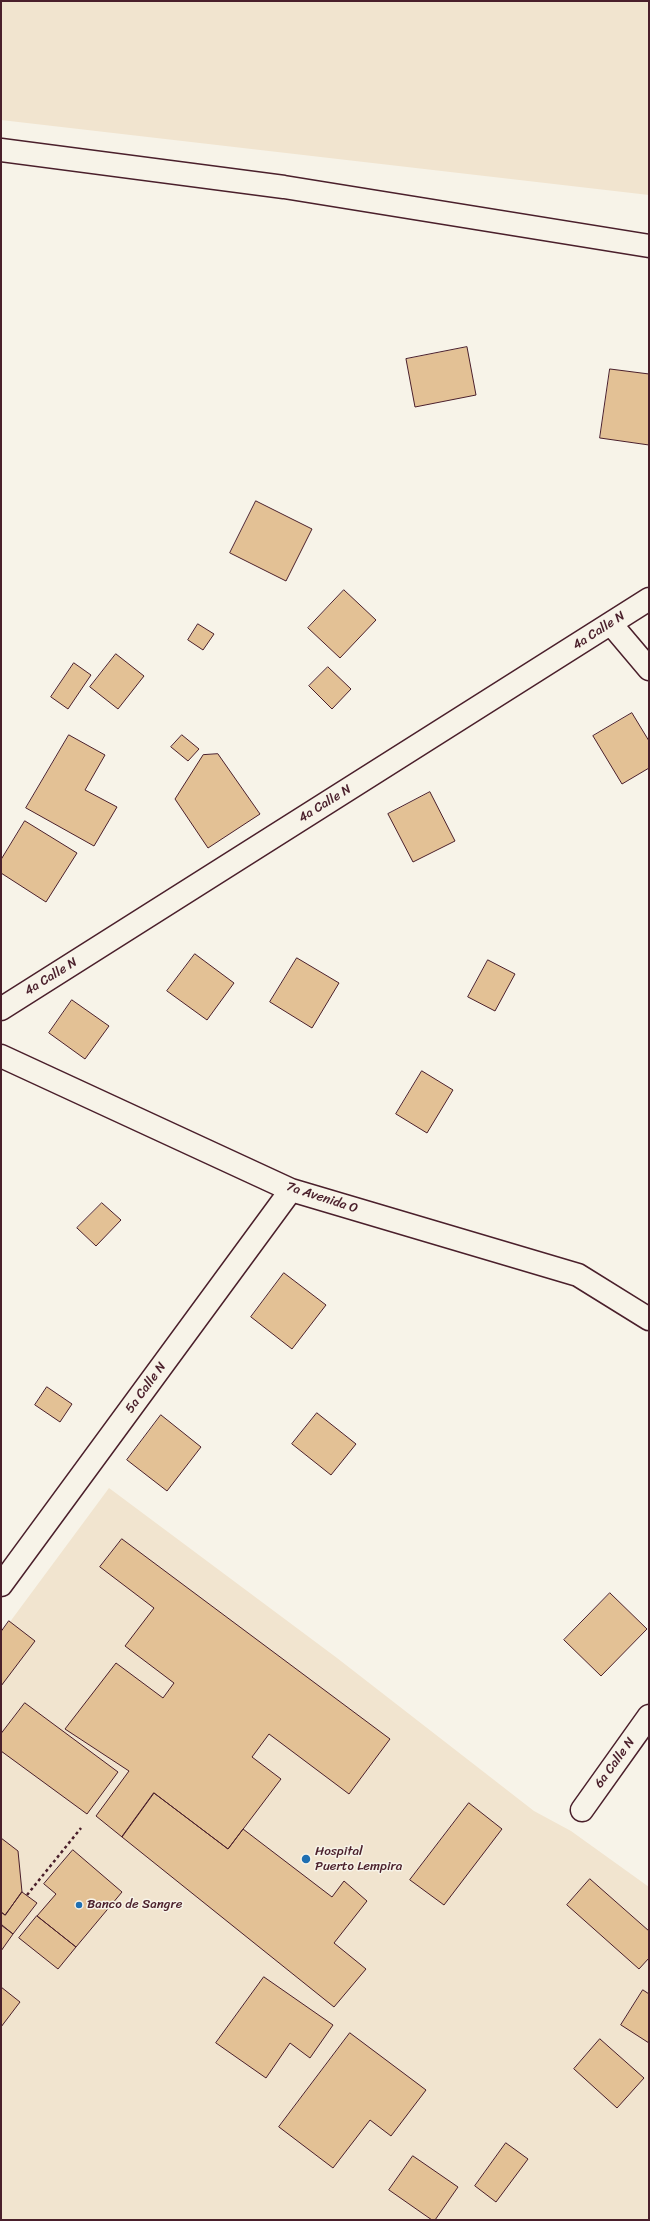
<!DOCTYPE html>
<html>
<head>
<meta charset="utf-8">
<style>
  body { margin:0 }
  #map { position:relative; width:650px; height:2221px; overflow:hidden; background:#f7f3e8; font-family:Sriracha,sans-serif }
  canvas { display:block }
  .frame { position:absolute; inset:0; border:2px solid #4a1f2b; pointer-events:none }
</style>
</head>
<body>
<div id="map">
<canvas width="650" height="2221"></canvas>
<div class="frame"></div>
</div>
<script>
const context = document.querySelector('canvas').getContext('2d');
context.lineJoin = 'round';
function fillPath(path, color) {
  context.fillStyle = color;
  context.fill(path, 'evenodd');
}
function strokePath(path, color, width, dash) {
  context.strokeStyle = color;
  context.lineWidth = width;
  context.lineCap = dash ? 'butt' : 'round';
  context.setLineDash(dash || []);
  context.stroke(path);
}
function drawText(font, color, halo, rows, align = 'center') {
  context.font = font + ' Sriracha,sans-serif';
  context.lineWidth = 3;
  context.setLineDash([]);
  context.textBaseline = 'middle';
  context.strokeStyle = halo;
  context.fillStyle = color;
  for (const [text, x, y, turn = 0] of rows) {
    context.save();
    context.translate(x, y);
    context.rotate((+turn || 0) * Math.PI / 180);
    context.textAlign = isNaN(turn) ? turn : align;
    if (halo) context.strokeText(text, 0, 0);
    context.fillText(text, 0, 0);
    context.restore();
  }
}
const built = new Path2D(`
  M1,1H649V195L1,120Z
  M109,1488L337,1658L534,1811L571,1831L649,1887V2220H1V1634Z`);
const building = new Path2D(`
  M467,347L476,395L415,407L406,359Z
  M610,369L649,374V445L600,438Z
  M256,501L312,529L286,581L230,553Z
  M344,590L376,620L340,658L308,628Z
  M198,624L214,634L203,650L188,640Z
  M116,654L144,676L118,709L90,687Z
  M74,663L91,675L68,709L51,697Z
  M328,667L351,689L332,709L309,686Z
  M632,713L649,741V768L622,784L593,736Z
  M69,735L105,755L85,790L117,807L94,846L26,808Z
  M182,735L199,749L188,761L171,747Z
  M218,754L260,814L208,848L175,799L203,755Z
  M430,792L455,841L413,862L388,814Z
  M25,821L77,853L46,902L1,873V860Z
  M195,954L234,983L207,1020L167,991Z
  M297,958L339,983L312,1028L270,1002Z
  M488,960L515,974L495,1011L468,997Z
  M72,1000L109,1026L85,1059L49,1033Z
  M422,1071L453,1090L427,1133L396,1114Z
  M102,1203L121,1220L96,1246L77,1228Z
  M284,1273L326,1305L292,1349L251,1317Z
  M47,1387L72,1404L60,1422L35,1405Z
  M317,1413L356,1444L331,1475L292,1444Z
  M161,1415L201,1447L167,1491L127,1460Z
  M122,1539L390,1739L349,1794L269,1734L252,1757L281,1779L228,1849L154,1793L122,1837L96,1816L129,1771L65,1729L116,1663L163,1698L174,1683L125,1646L154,1608L100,1567Z
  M610,1593L647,1629L601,1676L564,1640Z
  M9,1621L35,1641L1,1686V1632Z
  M25,1703L118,1772L87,1814L1,1751V1734Z
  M154,1793L228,1849L243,1829L332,1897L344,1881L367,1901L334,1943L366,1969L334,2007L122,1837Z
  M469,1803L502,1829L444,1905L410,1880Z
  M1,1838L18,1851L22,1892L5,1915L1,1912Z
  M73,1850L122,1892L76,1947L37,1916L56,1894L44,1884Z
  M590,1879L649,1931V1958L639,1969L567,1905Z
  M22,1892L37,1903L13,1934L1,1925V1912L5,1915Z
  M37,1916L76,1947L58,1969L19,1938Z
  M2,1925L13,1934L1,1951V1926Z
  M264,1977L333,2025L310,2058L290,2043L266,2078L216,2043Z
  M1,1987L20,2002L1,2027Z
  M643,1990L649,1994V2043L621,2025Z
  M350,2033L426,2090L391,2136L370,2120L333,2168L279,2127Z
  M600,2039L644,2078L617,2108L574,2069Z
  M506,2143L528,2159L496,2202L475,2186Z
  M413,2156L458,2187L435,2220H432L389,2190Z`);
const path = new Path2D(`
  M27,1895L81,1828`);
const minor = new Path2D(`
  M1,150L284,187L649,246
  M611,624L649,669
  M1,1009L649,599
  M1,1056L291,1190L578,1275L649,1319
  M1,1585L291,1190
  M582,1810L649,1716`);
const markers = [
  [306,1859,5,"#1f6fb2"],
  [79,1905,4,"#1f6fb2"]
];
const streetNames = [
  ["4a Calle N",599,631,-33],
  ["4a Calle N",325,804,-32],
  ["4a Calle N",51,977,-32],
  ["7a Avenida O",322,1198,18],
  ["5a Calle N",146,1388,-54],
  ["6a Calle N",615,1763,-54]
];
const poiNames = [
  ["Hospital",315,1852],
  ["Puerto Lempira",315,1867],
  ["Banco de Sangre",87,1905]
];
fillPath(built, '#f1e4cf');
fillPath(building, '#e3c195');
strokePath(building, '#4a1f2b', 1);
strokePath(minor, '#4a1f2b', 25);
strokePath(path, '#4a1f2b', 2.5, [3, 3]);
strokePath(minor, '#f7f3e8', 22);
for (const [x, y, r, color] of markers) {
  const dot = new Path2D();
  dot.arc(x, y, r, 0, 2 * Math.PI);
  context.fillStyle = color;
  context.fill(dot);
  strokePath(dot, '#f7f3e8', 1.5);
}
drawText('13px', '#4a1f2b', '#f7f3e8', streetNames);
drawText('13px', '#4a1f2b', '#f7f3e8', poiNames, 'left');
</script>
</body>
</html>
